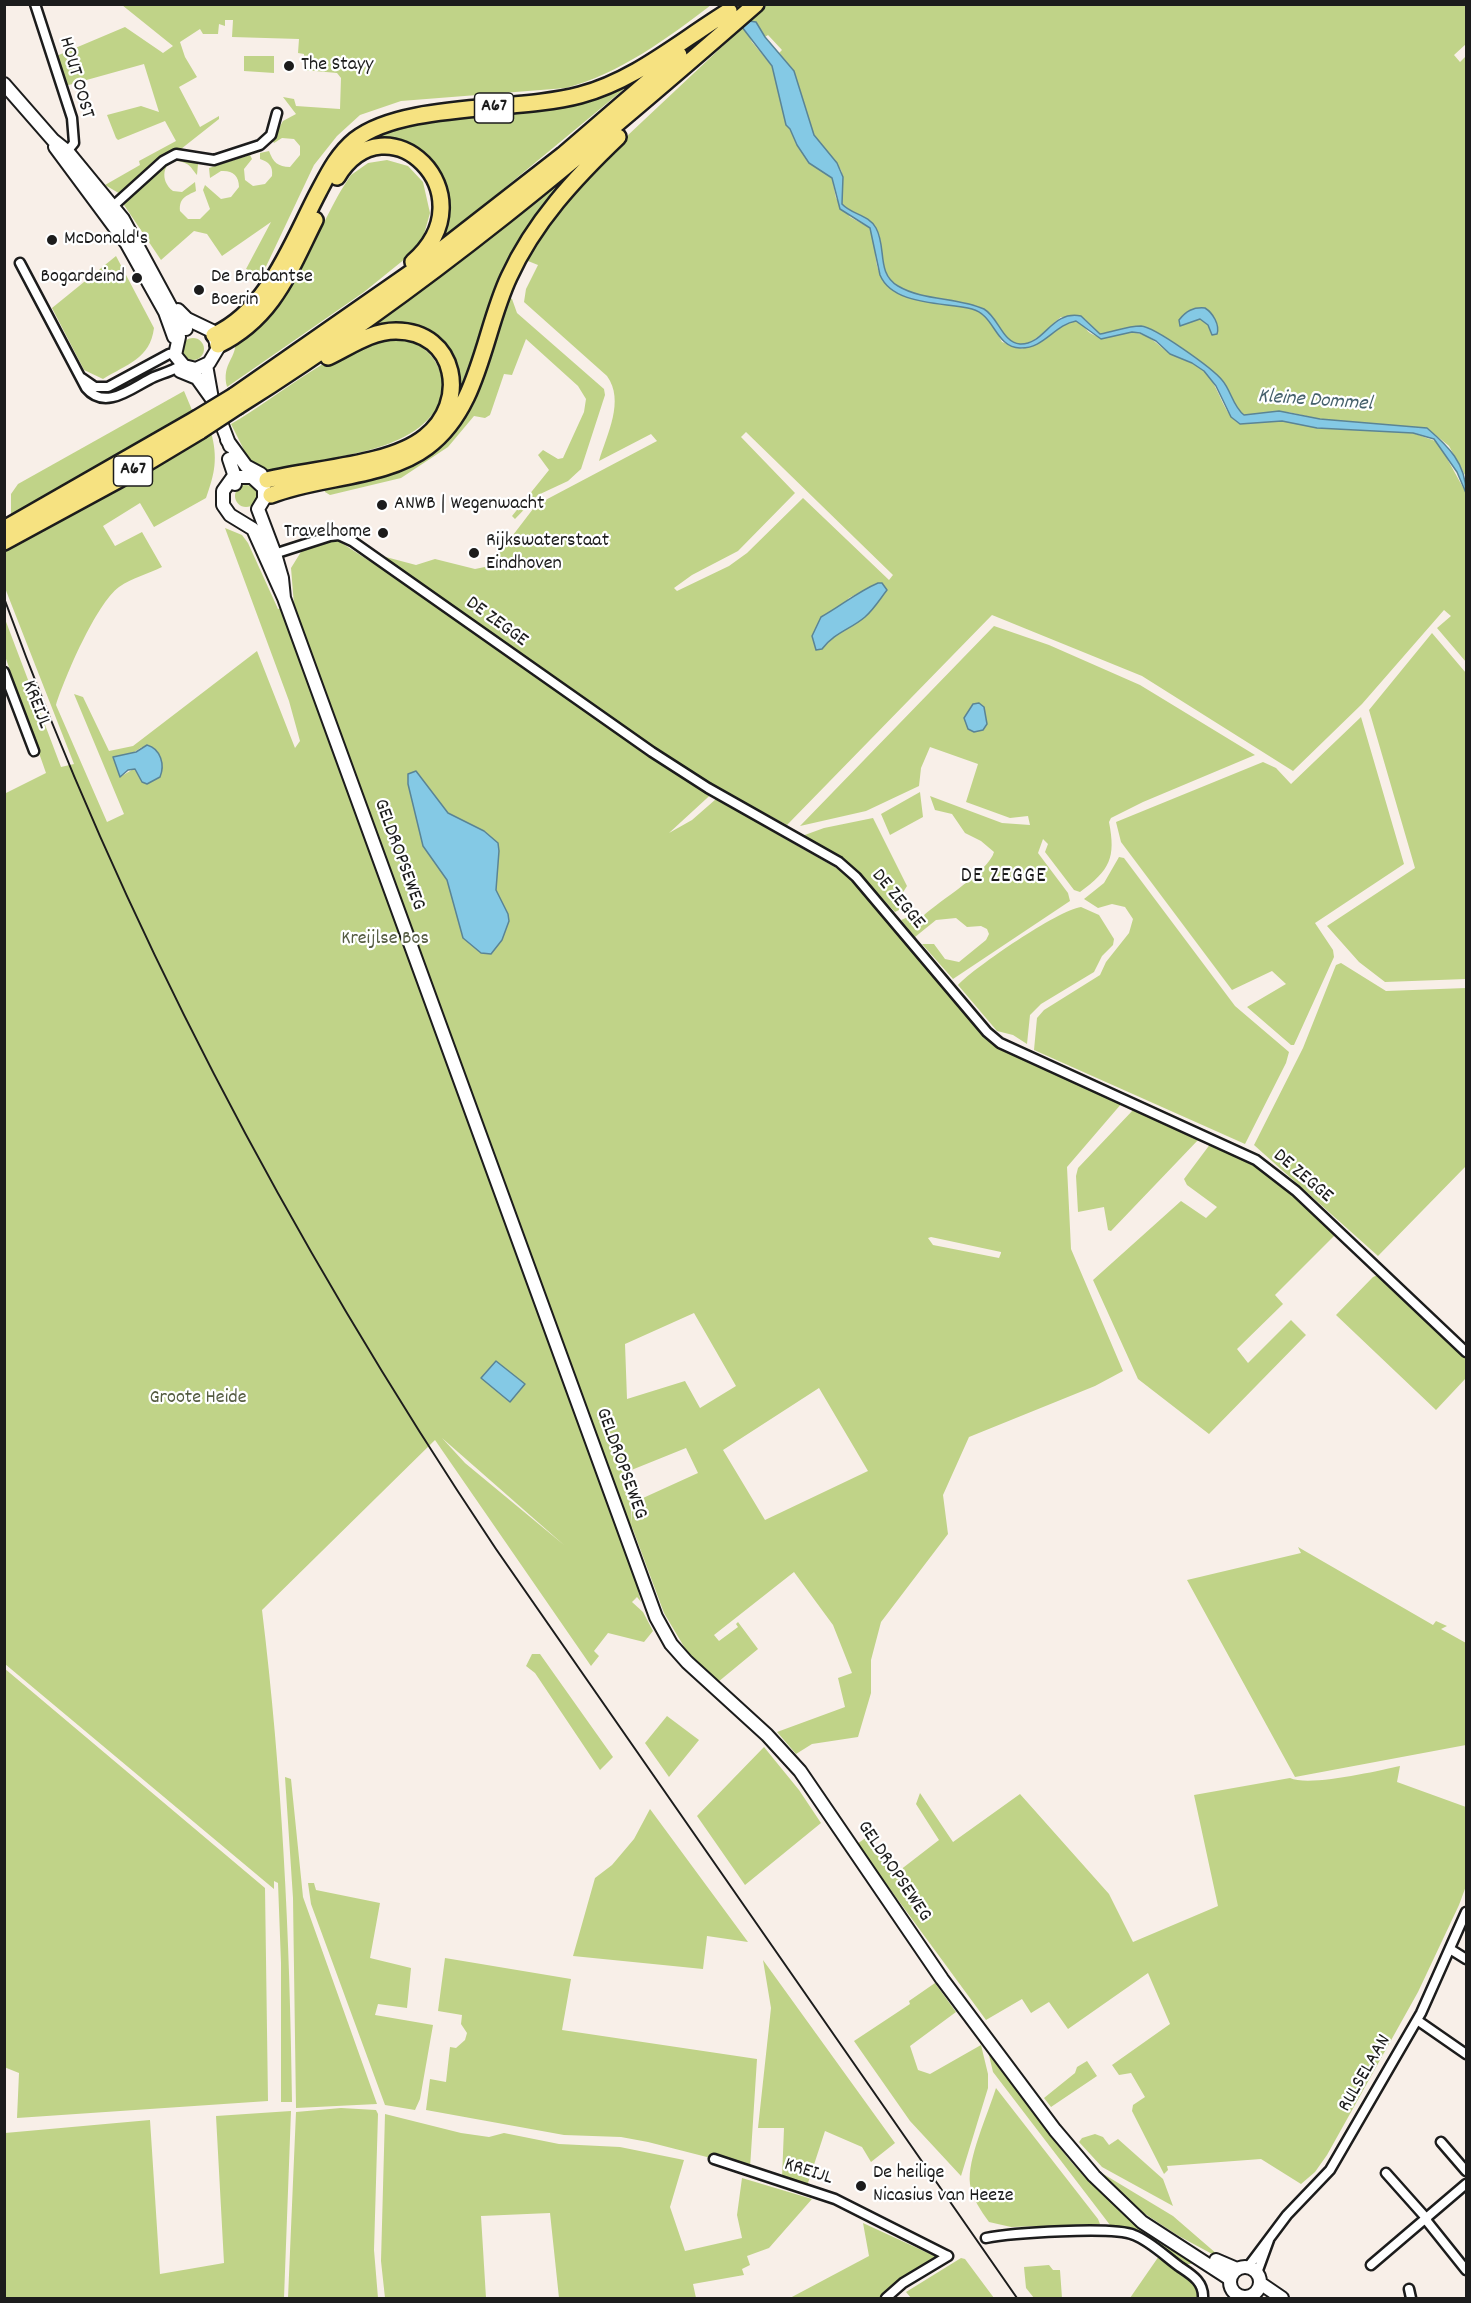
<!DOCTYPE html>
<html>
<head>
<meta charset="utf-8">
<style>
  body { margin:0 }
  #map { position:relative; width:1471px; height:2303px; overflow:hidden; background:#f8efe8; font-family:Dekko,sans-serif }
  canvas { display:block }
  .frame { position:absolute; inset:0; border:6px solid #1c1c1c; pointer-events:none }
</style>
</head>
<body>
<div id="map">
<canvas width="1471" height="2303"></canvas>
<div class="frame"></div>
</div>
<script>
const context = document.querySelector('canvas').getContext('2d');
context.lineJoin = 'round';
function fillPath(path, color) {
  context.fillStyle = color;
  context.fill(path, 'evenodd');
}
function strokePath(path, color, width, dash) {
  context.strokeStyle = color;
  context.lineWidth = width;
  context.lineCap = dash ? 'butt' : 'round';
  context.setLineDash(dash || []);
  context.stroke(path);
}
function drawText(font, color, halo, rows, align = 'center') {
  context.font = font + ' Dekko,sans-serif';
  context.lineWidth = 4.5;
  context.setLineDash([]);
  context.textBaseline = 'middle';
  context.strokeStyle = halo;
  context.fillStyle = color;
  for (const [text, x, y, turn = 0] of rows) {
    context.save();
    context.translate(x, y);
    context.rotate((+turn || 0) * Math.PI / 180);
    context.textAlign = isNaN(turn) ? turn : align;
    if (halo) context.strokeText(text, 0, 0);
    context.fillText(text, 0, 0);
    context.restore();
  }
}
const green = new Path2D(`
  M768,4L1466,5V44L1454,55L1460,62L1466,56V477L1449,446L1427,428L1320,419L1288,412L1244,415C1233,407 1231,390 1222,380C1212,369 1154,327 1141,326C1126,326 1114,332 1100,334L1085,319L1061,317C1048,327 1022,360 1005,336C998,326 995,316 984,309C957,297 923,301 898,286C876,273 887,248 876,228C868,214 852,215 842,204L843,177L841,170L814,135L794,71L779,53L782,50L768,35L765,37L756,22L749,21Z
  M122,5H711C668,38 619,74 566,88L401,101L360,115L337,136L314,165L262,275L246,269L271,222L222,256L207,234L194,231L161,260L122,202L166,163L177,158L198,164L197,175C194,172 191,166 187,164C166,152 156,178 173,191L182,192L195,182L196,191C186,196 179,198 180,211L188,219H200L210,209L203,190L205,185L221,199L231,197L239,187C239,175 232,170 221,171L210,178L209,168L250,155L252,159L244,169L245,180L253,186L265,184L272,176C273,166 269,162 260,159V153L269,151C273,162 278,167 290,167L300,155V146L294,139L282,138L274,143L272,140L283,121L296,114L283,97L294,99L296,106L340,109L341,78L337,73L304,70V54L298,53L299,39L232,37L233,20H225V26L219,24L218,34H203L200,29L180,42L185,57L197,77L179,87L200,127L219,116V119L181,149L159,159L122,195L105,185L140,165L139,161L176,141L165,121L118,140L116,138L107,115L141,106L159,112L144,64L65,86L54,57L125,27L163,53L173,46Z
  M744,26L752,42L772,66L786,125L790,129L797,145L832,178L836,198L850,217L870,228C877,243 873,265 882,277C911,315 953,293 984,315C993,321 997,333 1002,342L1022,349L1060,325L1077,321C1083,323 1085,329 1090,333C1106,343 1120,331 1135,333C1150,334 1159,347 1171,354C1181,360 1195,362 1204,371C1220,386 1222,414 1240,424L1266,421L1289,422L1317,428L1413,433L1438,442L1466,493V662L1437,628L1451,616L1444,610L1362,704L1293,771L1142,676L992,615L787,825L718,788L669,833L692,820L716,799L838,869L860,886L991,1042L1122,1103L1067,1167L1071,1249L1123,1371L1095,1386L969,1437L943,1495L948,1534L881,1622L871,1660V1693L858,1737L812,1744L796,1754L777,1732L845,1707L838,1678L852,1673L833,1625L794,1572L714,1635L719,1641L738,1627L736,1624L738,1622L758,1649L718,1682L686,1650L664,1613L632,1527L638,1590L641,1602L637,1597L632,1602L643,1612L653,1631L644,1642L608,1633L594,1651L599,1656L591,1666L435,1440L262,1610C282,1774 290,1937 292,2102H281V1963L278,1883L274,1881V1889L5,1664L4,794L46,773L5,656V619L61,767L74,764L5,588V551L70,516L211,432C218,458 215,473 206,498L154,527L140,503L103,526L115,546L142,532L162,567C148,574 132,578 119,587C96,604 65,677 56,705L107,822L124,814L74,694L83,697L109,751L133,746L257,651L295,748L300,741L289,701L225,528L242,535L248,543L278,609L294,605L291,568L304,547L337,540L371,562H379L389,573L399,571L382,556L416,565L435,559L475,569L485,567L497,556L536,505L657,441L651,434L599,461C607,434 625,401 607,376L524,302L526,289L538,265L523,259L593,168ZM746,432L893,575L889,580L803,498L747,553L729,566L677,591L674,588L692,575L738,551L795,493L741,437ZM878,583H882L843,629L822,648L835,610L842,607L849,598ZM142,747L137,772L135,768L120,777L113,757L131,754ZM931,1237L1001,1252V1253L999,1258L933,1245L928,1238ZM694,1313L736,1386L700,1408L685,1381L627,1399L625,1344ZM819,1388L868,1471L765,1520L723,1450ZM442,1438L564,1545L465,1463ZM686,1448L698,1473L632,1503V1525L629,1471Z
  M244,56H274V73L244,71Z
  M652,66L432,248L443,209L414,152L341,156L389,124L552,104Z
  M591,158L549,205L456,403V387L430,338L365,333Z
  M387,160L408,166L423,182L430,213L423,238L411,254L364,292L227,387C221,363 238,358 235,340C298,310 313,229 351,175L368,163Z
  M116,256L154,328C150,359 127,364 103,379L84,370L52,308Z
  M505,295L512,299L517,313L604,389L605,395L581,469L568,481L538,495L515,519L512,516L549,470L538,455L543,450L558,459L563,458L584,412L586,399L578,386L526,339L512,375L504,374L490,415L485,418L474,416L448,447L401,478L330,495L325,492L322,482L449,430Z
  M397,337C428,343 445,365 443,397C417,456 337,451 286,471L272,474L252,466L231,424C283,394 335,344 397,337Z
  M182 349a11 11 0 1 1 22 0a11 11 0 1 1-22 0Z
  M184,391L192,410L58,492L11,516V494L18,484Z
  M235 496a11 11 0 1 1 22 0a11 11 0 1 1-22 0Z
  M994,626L1049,645L1140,685L1255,755L1143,802L1111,818L1109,822C1116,858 1110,870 1080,892L1074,890L1045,852L1048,844L1043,839L1038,853L1068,893L1070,901L953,979L922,944H934L945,959L959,962L986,940L989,934L987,929L981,926L967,927L956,918L936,920L915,937L901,920L908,917L923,916C939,901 989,871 994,852L981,841L965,833L952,814L935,810L930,796L1002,823L1030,825L1028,816L1010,818L966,802L978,764L930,747L921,768L919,786L866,811L800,826Z
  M1432,633L1466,673V979L1385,982L1359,962L1327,926L1415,868L1369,710Z
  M1361,717L1404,864L1315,923L1333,950L1334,957L1294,1045H1291L1247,1007L1286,984L1272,971L1232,990L1121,842L1116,822L1263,762L1276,768L1291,784Z
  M920,792L923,817L890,835L881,814Z
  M873,818L907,886L900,897L899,910L895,912L854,868L802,836L824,828Z
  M1119,857L1124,858L1235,1006L1289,1052L1286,1063L1245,1144L1034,1050L1037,1018L1044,1010L1100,975L1106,962L1129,933L1133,919L1125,907L1112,904L1098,908L1084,899L1104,883Z
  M1081,907L1099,915L1114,939L1113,945L1102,956L1094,972L1041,1004L1030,1015L1027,1044L1013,1035L997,1031L958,985C975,967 1058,910 1081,907Z
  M1341,963L1386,991L1466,988V1166L1378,1256L1254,1145L1303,1048L1336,965Z
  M1134,1109L1199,1139L1111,1231L1108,1230L1104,1207L1078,1212L1076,1176L1078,1168Z
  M1211,1143L1263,1167L1336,1234L1275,1295L1283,1304L1237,1349L1248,1363L1291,1320L1306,1335L1209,1434L1138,1379L1093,1280L1181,1201L1206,1218L1217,1207L1187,1185L1184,1179Z
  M1378,1275L1466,1358V1378L1436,1410L1336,1315L1373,1277Z
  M1298,1547L1433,1625L1436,1621L1447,1626L1441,1629L1466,1643V1745L1295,1777L1187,1580L1301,1553Z
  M532,1654H540L613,1757L600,1770L535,1673L526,1666Z
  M4,1668L265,1888L268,2101L17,2118L19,2073L4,2067Z
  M667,1716L699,1740L669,1777L645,1743Z
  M764,1747L799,1790L821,1823L745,1885L697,1816Z
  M1400,1766L1397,1782L1466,1807V1886L1459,1905L1418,1992L1327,2155L1315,2172L1301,2184L1261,2159L1167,2166L1168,2170L1164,2174L1132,2111L1133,2105L1145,2097L1131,2073L1119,2075L1112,2065L1170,2024L1148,1973L1068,2029L1049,2002L1031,2013L1022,1999L986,2020L857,1844L867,1837L895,1874L939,1840L916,1804L920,1793L953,1842L1020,1794L1109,1894L1133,1942L1218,1906L1194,1795L1290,1778C1309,1787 1377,1771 1400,1766Z
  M285,1777L291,1779L303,1897L377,2104L296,2108L293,1898Z
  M650,1809L748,1942L707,1936L703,1969L573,1956L595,1878L612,1865L634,1839Z
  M308,1883H314L316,1890L380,1903L370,1958L411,1968L407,2008L378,2004L375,2015L433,2025L420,2099L415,2110L385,2105L311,1904Z
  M445,1958L571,1979L562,2030L757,2059L750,2168L648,2142L621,2137L564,2135L426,2110L430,2079L446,2082L450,2047L456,2048L465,2040L467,2033L461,2024L462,2015L438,2011Z
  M763,1960L895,2143L871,2162L862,2147L825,2131L807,2186L782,2178L784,2128H758L771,2008Z
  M935,1983L956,2012L910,2046L918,2070L930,2074L981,2045L988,2074V2088L961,2176L910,2121L854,2041L910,2004L909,2001Z
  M987,2047C1020,2091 1057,2152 1097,2189C1128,2216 1162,2240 1197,2263L1183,2265L1135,2229L1110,2225L993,2072Z
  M1087,2061L1097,2076L1051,2107L1044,2098L1075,2073L1077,2067Z
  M996,2088L1098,2219L1100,2224L1011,2227L989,2222C981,2211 972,2198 970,2184C967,2159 988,2114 996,2088Z
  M341,2108L376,2110L378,2114L374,2250L378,2298H288L296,2112Z
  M291,2111L284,2298H5V2133L150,2120L160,2274L224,2263L216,2116Z
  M385,2114L461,2133L489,2137L504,2133L559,2144L620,2147L684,2160L670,2207L685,2251L742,2238L737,2215L742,2178L812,2199L769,2248L747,2256L750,2265L742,2269L744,2275L693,2284L696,2298H559L550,2213L481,2216L486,2298H385L381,2261Z
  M1095,2134L1103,2137L1109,2145L1118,2139L1163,2179L1173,2206L1102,2167L1079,2142L1082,2138Z
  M1100,2172L1173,2216L1225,2261L1177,2235L1142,2212Z
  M863,2223L941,2259L884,2298H790L869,2256Z
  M1159,2256C1175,2267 1199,2277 1198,2298H1130Z
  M961,2258L965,2259L994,2298H911L906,2292Z
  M1049,2265L1053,2270H1060L1062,2298H1034L1026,2288L1024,2267Z`);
const water = new Path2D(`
  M725,5H734L749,21L756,22L765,37L794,71L814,135L837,163L843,177L842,204C852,215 868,214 876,228C887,248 876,273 898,286C923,301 957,297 984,309C999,318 1002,342 1020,344C1045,345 1051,310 1081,316L1100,334C1114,332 1126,326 1141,326C1155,327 1212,368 1222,380C1231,390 1233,407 1244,415L1279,411L1320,419L1427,428C1448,446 1466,463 1466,493L1457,472L1434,439L1413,433L1317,428L1282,421L1240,424L1231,417L1216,386L1204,371L1192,363L1170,354L1156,341L1140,333L1132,332L1101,339L1076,321C1054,325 1044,349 1020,348C995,347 995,315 972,309C944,302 893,306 880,275L870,228L840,209L832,178L809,163L797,145L790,129L786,125L772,66Z
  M1205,308C1213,313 1220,325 1217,334L1212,335L1208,325L1200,319L1180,326L1179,320C1186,311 1193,307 1205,308Z
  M878,583H882L887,590C880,599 874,609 865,617C851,629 834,633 822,649L816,650L812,636L821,617C841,606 857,592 878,583Z
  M979,703L984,707L987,724L983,730L974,732L968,729L964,718L973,704Z
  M147,745C161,749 165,765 160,777L147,784L142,782L135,769L128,770L120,777L113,757L136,752Z
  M416,771L448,813L484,831L498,843L499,851L496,890L508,914L509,921L502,940L491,954L481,953L463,938L447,880L423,846L408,784V774Z
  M496,1361L525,1384L510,1402L481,1378Z`);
const street = new Path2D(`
  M35,4L72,118L74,143L65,154
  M111,208L163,161L176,154L214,160L260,145L271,135L277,113
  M20,263L86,388C106,412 134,386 154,377C161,374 169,372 176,368
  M82,378L95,387H108L169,354
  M271,555L330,536L339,535L352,541L652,752L708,788L839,862L856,877L987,1032L1000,1043L1256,1160L1296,1191L1466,1352
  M4,672L34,751
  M1450,1949L1466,1959
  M1417,2020L1466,2054
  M1441,2142L1466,2171
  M714,2159L835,2199L948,2256
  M1386,2173L1427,2219
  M1426,2220L1466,2270
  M986,2238C1010,2233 1113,2226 1134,2235C1150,2241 1166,2257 1180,2267C1192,2275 1204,2282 1203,2298
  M1371,2265L1466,2184
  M1248,2267L1287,2215L1330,2170L1421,2013L1466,1912
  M1257,2273L1269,2240
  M1409,2289L1411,2298
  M886,2298L903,2283L948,2256`);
const secondary = new Path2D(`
  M4,84L53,140L68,152L123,219L175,315L186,329
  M55,147L127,244L165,312L174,337
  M177,330L179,337L175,355L184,366L196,369L209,363L218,348L212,331L187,319L178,310
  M206,365L212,399L230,446
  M180,371L197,378L212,399
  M227,440L246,466L261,474
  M229,459L235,477V484
  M284,598L282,578L275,554L258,509L264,499V488L252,477H233L223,491V505L230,515L253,529L284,598L656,1617L671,1644L687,1662L767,1735L800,1771L942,1979L1055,2130L1094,2176L1142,2222L1230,2279
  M1216,2260L1237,2269
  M1230 2282a15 15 0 1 1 30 0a15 15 0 1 1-30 0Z
  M1260,2283L1282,2298`);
const highway = new Path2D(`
  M337,177C387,95 491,194 413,262
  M214,335C269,310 292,242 319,191C329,172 338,154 355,140C403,102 517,112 580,95C636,80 680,41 729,11
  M218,345C273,318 289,272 315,220
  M234,396L422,265L563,155L679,55
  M238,406C426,288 589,150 756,4
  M267,480C312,468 389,466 425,437C469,403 457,331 396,331C371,331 351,346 328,357
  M271,495C319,476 386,478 427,447C480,408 483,332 509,277C534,222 575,178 618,137
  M4,529L196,419
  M4,542L120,479L200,431`);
const rail = new Path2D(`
  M4,598C127,935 297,1252 496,1549L1017,2298`);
const highwayBridge = new Path2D(`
  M196,419L234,396
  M200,431L238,406`);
const markers = [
  [289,66,6,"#1c1c1c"],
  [52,240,6,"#1c1c1c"],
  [137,278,6,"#1c1c1c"],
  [199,290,6,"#1c1c1c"],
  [382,505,6,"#1c1c1c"],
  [383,533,6,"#1c1c1c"],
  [474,553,6,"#1c1c1c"],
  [861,2186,6,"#1c1c1c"]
];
const shields = [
  [494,108,39],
  [133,471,39]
];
const shieldNames = [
  ["A67",494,108],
  ["A67",133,471]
];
const poiNames = [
  ["The Stayy",301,66],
  ["McDonald's",64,240],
  ["Bogardeind",125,278,"right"],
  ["De Brabantse",211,278],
  ["Boerin",211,301],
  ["ANWB | Wegenwacht",394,505],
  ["Travelhome",371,533,"right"],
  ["Rijkswaterstaat",486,542],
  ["Eindhoven",486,565],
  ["De heilige",873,2174],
  ["Nicasius van Heeze",873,2197]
];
const streetNames = [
  ["HOUT OOST",75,78,74],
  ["DE ZEGGE",496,623,36],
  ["KREIJL",35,705,69],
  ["GELDROPSEWEG",398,855,70],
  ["DE ZEGGE",897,900,50],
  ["DE ZEGGE",1302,1177,40],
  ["GELDROPSEWEG",620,1464,70],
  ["GELDROPSEWEG",893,1872,56],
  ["RULSELAAN",1366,2074,-60],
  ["KREIJL",808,2173,18]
];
const parkNames = [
  ["Kreijlse Bos",385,940],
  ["Groote Heide",198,1399]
];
const waterNames = [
  ["Kleine Dommel",1315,402,4]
];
const neighbourhoodNames = [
  ["DE ZEGGE",1004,878]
];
fillPath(green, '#c0d388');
fillPath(water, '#84c9e5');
strokePath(water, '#5a8495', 1.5);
strokePath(street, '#1c1c1c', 13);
strokePath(secondary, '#1c1c1c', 16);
strokePath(highway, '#1c1c1c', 20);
strokePath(street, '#fff', 8);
strokePath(secondary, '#fff', 12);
strokePath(highway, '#f6e281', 15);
strokePath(rail, '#1c1c1c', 2);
strokePath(highwayBridge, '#1c1c1c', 20, []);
strokePath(highwayBridge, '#f6e281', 15);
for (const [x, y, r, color] of markers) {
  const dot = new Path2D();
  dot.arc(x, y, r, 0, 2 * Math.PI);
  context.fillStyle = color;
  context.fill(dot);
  strokePath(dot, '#fff', 2);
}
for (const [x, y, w] of shields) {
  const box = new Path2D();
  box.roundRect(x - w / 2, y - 15, w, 30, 4.5);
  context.fillStyle = '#fff';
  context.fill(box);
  strokePath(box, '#1c1c1c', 1.5);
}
drawText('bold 18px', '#1c1c1c', null, shieldNames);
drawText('20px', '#1c1c1c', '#fff', poiNames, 'left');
drawText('20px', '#1c1c1c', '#fff', streetNames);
drawText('20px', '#555c42', '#fff', parkNames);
drawText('italic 21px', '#46616c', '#fff', waterNames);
context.letterSpacing = '1.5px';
drawText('21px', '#1c1c1c', '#fff', neighbourhoodNames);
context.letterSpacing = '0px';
</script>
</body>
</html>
